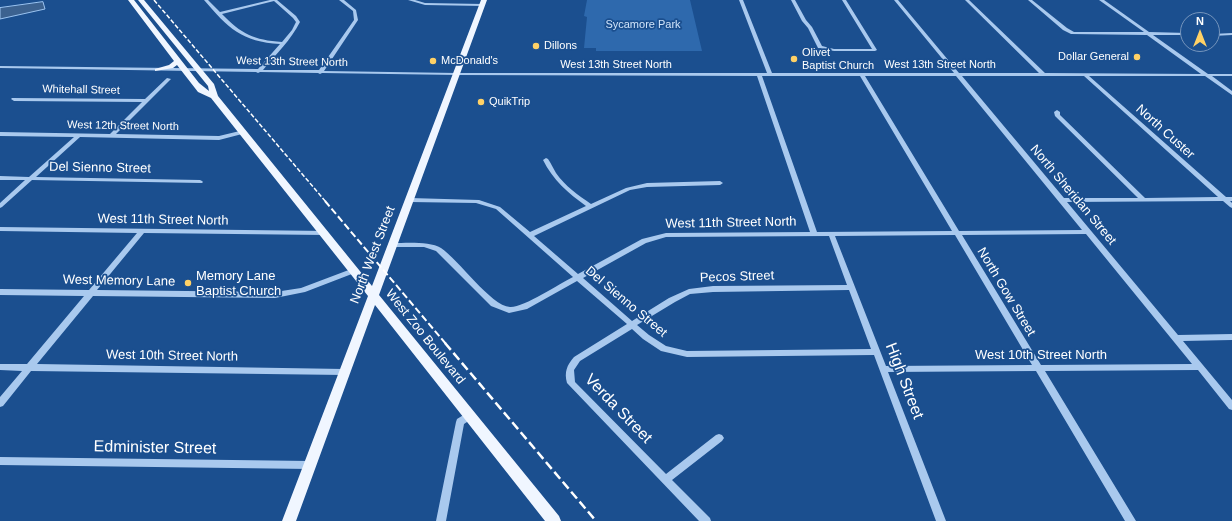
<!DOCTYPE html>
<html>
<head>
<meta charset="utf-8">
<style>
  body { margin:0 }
  #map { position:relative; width:1232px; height:521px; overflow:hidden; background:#1b4f8f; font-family:Arial,sans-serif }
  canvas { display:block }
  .north { position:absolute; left:1180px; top:12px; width:40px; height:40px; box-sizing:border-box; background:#1b4f8f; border:1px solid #7695bc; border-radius:50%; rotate:0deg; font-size:11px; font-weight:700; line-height:16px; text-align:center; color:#fff }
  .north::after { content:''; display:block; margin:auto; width:14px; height:18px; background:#ffd166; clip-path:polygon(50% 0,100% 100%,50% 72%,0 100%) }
</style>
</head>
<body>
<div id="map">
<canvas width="1232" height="521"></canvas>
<div class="north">N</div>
</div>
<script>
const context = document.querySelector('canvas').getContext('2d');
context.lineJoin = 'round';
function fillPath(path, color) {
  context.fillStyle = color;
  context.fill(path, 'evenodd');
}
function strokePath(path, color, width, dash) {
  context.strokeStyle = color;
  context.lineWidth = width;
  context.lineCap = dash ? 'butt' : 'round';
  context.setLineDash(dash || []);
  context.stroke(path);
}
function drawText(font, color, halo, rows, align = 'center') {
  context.font = font + ' Arial,sans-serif';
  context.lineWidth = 3.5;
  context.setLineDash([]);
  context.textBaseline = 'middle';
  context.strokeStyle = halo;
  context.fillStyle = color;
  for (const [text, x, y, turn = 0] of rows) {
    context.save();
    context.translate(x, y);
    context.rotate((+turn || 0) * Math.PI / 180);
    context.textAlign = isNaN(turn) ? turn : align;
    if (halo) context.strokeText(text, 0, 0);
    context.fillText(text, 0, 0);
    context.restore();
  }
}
const green = new Path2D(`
  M587,0H690L702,51H596V48H584L587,17L584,16Z`);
const water = new Path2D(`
  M43,2L45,9L0,19V8Z`);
const minor = new Path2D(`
  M204,0H208L220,12L270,0H277L296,16L300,22C291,40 276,54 263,70H319L354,20L353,11L339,0H344L356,10L358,20L324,71L457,73H767L739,0H743L772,73H954L894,0H898L959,73H1039L965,0H969L1045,73L1201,74L1147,35L1071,34L1063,30L1028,0H1032L1067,28L1074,32H1144L1099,0H1104L1149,32L1188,33V35H1153L1208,74H1232V76H1212L1232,91V95L1205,76H1089L1226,197H1232V201H1230L1232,203V208L1230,207L1223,201L1067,202L1178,335L1232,334V340L1183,341L1232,400V410L1229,409L1198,370L1045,371L1136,521H1125L1036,371L888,372L946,521H936L874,355L687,357L661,351L643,339L632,329L580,361L574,370L575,382L666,474L716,435L719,434L722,435L724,438L722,441L672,480L710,518L711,521H699L567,383C564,372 567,365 574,357L627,324L577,281L527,309L509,313L491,306L436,251L424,247H393L390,245L393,243C406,243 430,241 441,248C458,259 491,306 510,307C523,308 559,284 573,277L496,209L476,203L410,202L407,200L410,198L479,200L500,207L530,232L586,206C568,193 553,180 543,160L546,158L548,159C551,163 553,168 556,173C565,186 578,195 591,204L626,188L647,183L720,181L723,183L720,185L647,187L630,190L534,236L578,274L642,239L666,233L810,232L757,76L457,75L322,73L320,74L318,73L260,72L258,73L256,72L0,68V66L258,69L280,44C242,42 228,28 204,0ZM274,1L293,18L296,22L292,30L282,42C254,40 241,34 222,14ZM762,76H860L952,231L817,232ZM865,76H956L1082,230L959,231ZM962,76H1084L1218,197L1145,198L1060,115V112L1057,110L1054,112L1055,116L1138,198H1064ZM1086,234L1192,364L1041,365L962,235ZM955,235L1032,365L886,366L835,236ZM829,236L847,285L713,286L689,289L669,298L632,321L583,278L646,243L666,237ZM849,290L871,349L687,351L666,346L649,335L637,325L675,302L690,294L713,292Z
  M408,0H415L425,3L483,4L485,5L483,6L425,5Z
  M791,0H795L806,20L812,27L822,46L834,49H872L842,0H846L877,50L875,51H834L818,48L808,28L802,21Z
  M1232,33V35L1212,36V34Z
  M167,78L171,79L116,134L219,136L244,130L246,131V133L219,140L80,137L36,177L200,180L202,181L203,182L202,183L32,180L2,207L0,208V203L25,180H0V176L29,177L74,137L0,136V132L110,134L142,102L14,101L11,99L12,98L145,99Z
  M0,227L327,231L328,233L325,235L144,233L97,290L275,292L301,288L354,268L358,270L357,272L305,292L275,298L93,296L37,364L344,369L347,370L348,372L347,374L344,375L31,371L3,406L0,407V397L22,371L0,370V364H27L84,296L0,295V289L89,290L137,233L0,231Z
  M470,411L473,412L474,415L473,418L464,424L446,521H436L456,422L457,419Z
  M0,457L310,461L313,462L315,465L313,468L310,469L0,465Z`);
const major = new Path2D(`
  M128,0H134L199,83L209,91L208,86L138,0H144L214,84L218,96L372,286L481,0H487L379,295L559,516L561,521H545L375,305L296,521H282L368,296L211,98L198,92L177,65L173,68L155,71V69L169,65L174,61Z`);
const railFar2 = new Path2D(`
  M154,0L326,202`);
const railFar1 = new Path2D(`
  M325,201L446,344`);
const rail = new Path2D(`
  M445,343L596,521`);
const markers = [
  [536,46,4,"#ffd166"],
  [1137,57,4,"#ffd166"],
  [794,59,4,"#ffd166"],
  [433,61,4,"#ffd166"],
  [481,102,4,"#ffd166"],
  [188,283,4,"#ffd166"]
];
const farParknames = [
  ["Sycamore Park",643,25]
];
const farPoinames = [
  ["Dillons",544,46],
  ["Olivet",802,53],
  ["Baptist Church",802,66],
  ["Dollar General",1129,57,"right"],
  ["McDonald's",441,61],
  ["QuikTrip",489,102]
];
const farStreetnames = [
  ["West 13th Street North",292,62,1],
  ["West 13th Street North",616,65],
  ["West 13th Street North",940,65],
  ["Whitehall Street",81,90,1],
  ["West 12th Street North",123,126,1]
];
const streetNames = [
  ["North Custer",1165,132,42],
  ["Del Sienno Street",100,168,1],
  ["North Sheridan Street",1073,195,50],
  ["West 11th Street North",163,220,1],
  ["West 11th Street North",731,223,-1],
  ["North West Street",373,255,-69],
  ["Pecos Street",737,277,-2],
  ["West Memory Lane",119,281,1],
  ["North Gow Street",1006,292,59],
  ["Del Sienno Street",626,302,40],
  ["West Zoo Boulevard",425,337,51],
  ["West 10th Street North",1041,355],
  ["West 10th Street North",172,356,1]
];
const poiNames = [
  ["Memory Lane",196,276],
  ["Baptist Church",196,291]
];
const nearStreetnames = [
  ["High Street",904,381,69],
  ["Verda Street",618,409,46],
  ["Edminister Street",155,448,1]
];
fillPath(green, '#2e69ad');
fillPath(water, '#3c6290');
strokePath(water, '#9cc4f0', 1);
fillPath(minor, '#a9c9ee');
fillPath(major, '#f0f6ff');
strokePath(railFar2, '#fff', 1.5, [4.5, 2]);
strokePath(railFar1, '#fff', 2, [7, 3]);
strokePath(rail, '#fff', 2.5, [9, 4]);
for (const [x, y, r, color] of markers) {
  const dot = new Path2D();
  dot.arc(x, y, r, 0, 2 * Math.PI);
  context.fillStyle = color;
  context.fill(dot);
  strokePath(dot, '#1b4f8f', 1.5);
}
drawText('11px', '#cfe3fa', '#1b4f8f', farParknames);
drawText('11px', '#fff', '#1b4f8f', farPoinames, 'left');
drawText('11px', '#fff', '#1b4f8f', farStreetnames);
drawText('13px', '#fff', '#1b4f8f', streetNames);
drawText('13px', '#fff', '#1b4f8f', poiNames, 'left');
drawText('16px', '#fff', '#1b4f8f', nearStreetnames);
</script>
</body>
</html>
